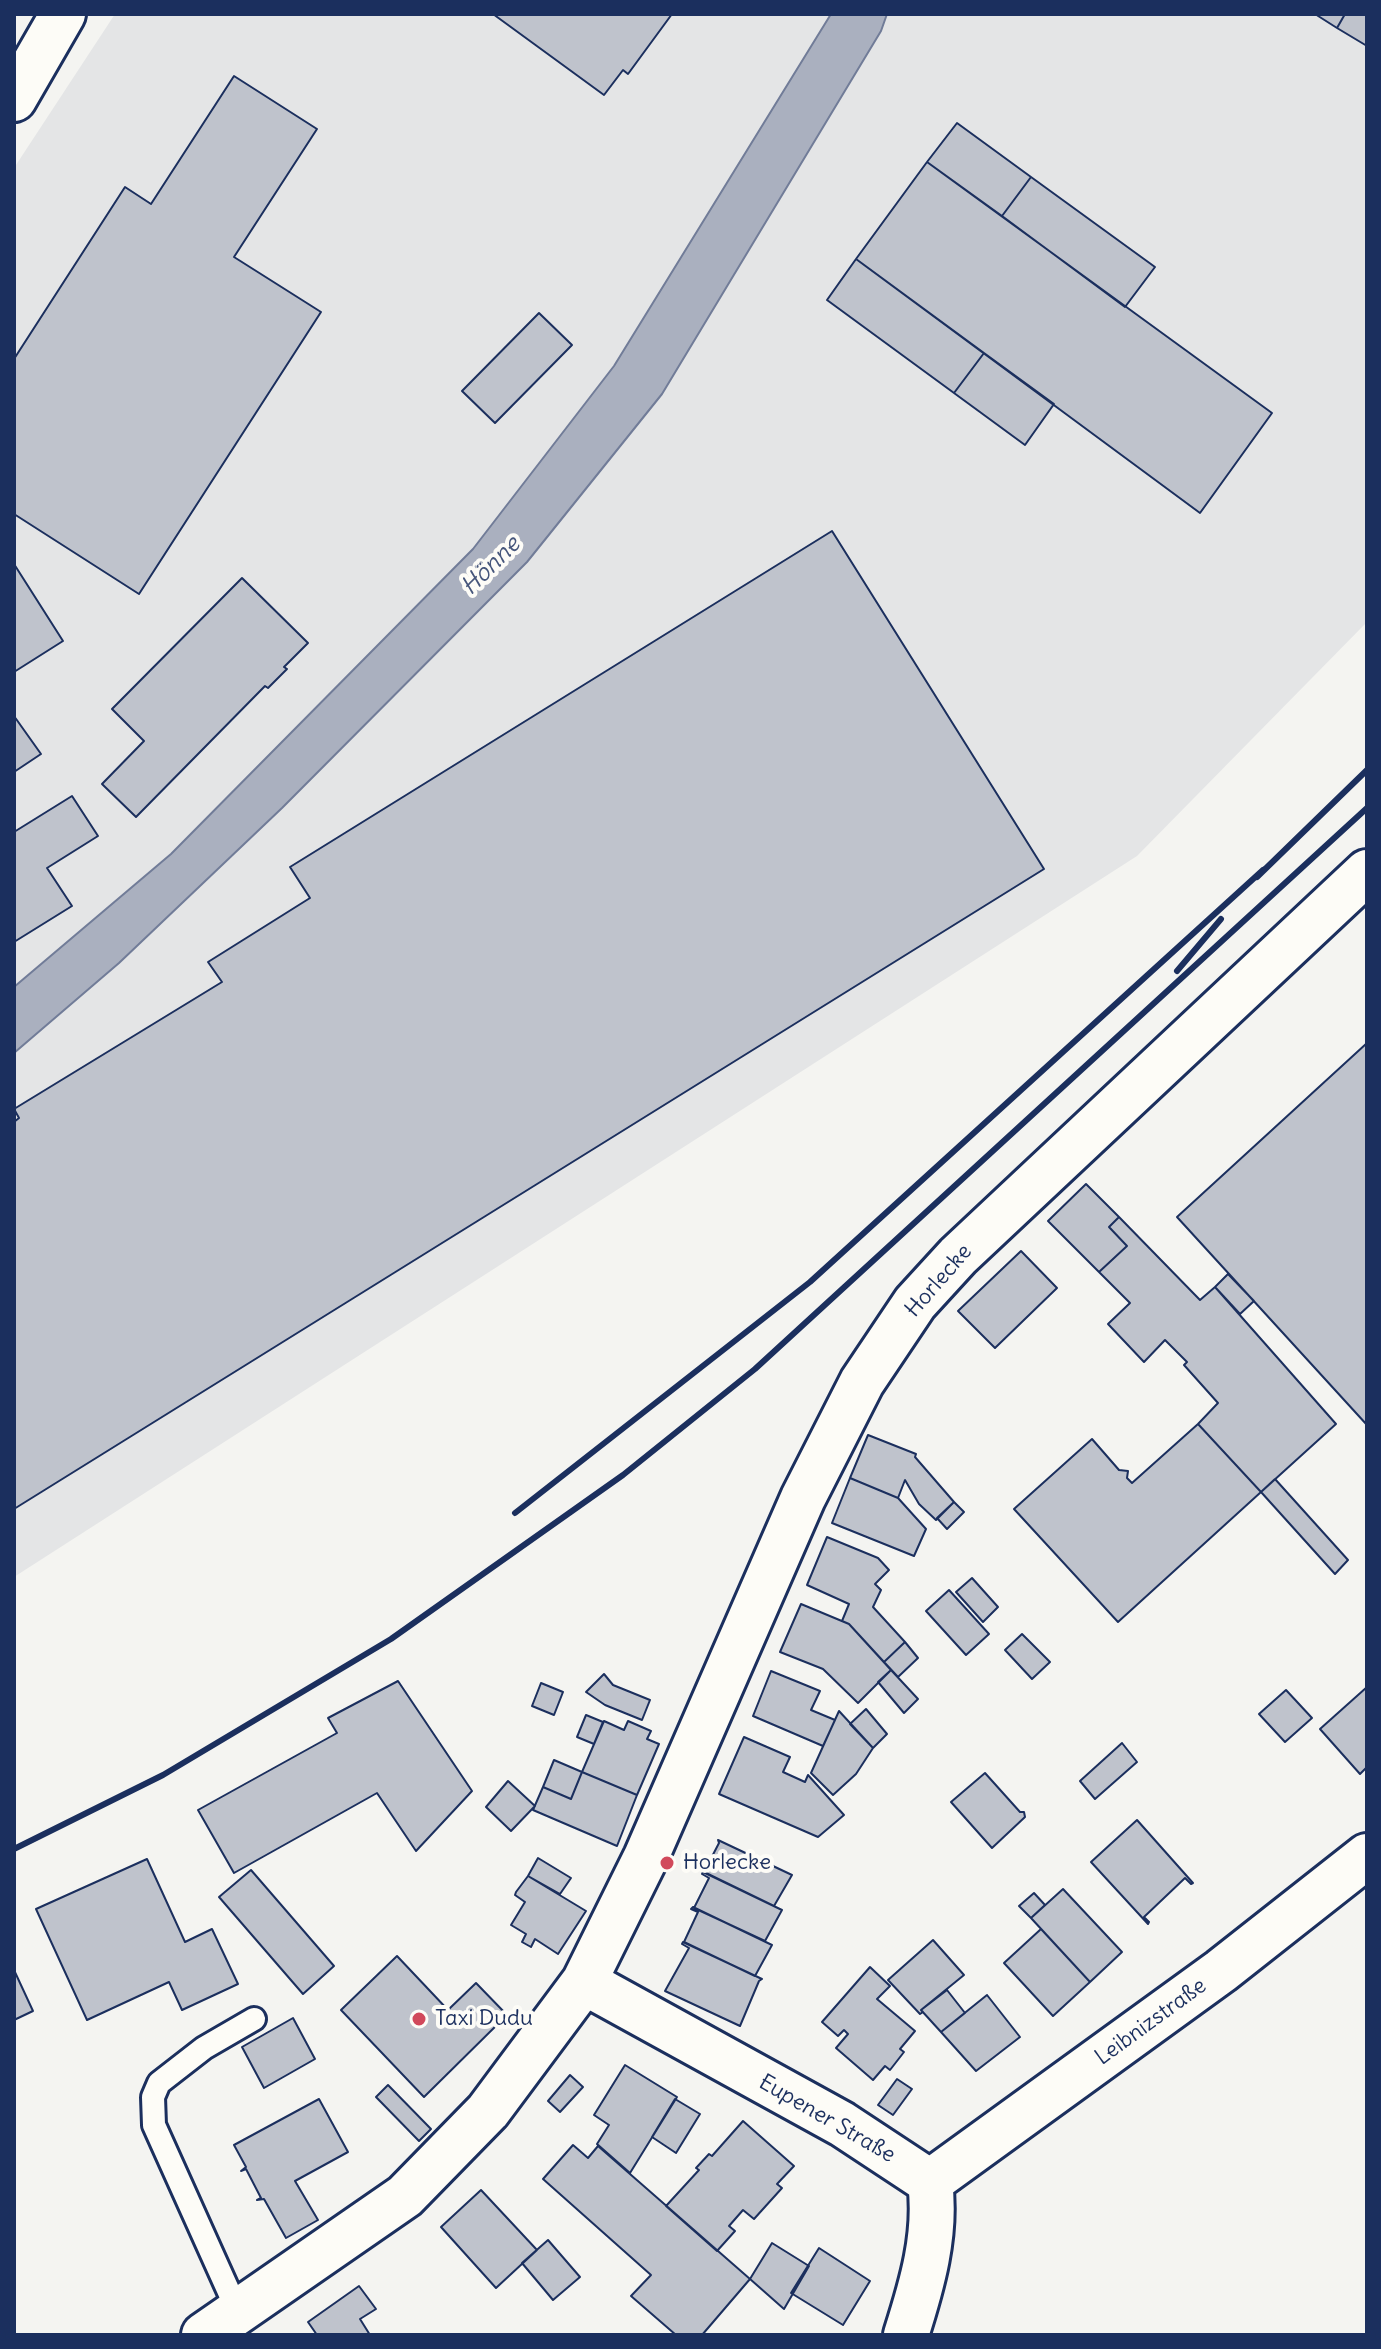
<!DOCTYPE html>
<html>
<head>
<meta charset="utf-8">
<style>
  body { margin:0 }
  #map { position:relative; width:1381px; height:2349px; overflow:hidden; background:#f4f4f1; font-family:Delius,sans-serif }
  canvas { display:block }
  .frame { position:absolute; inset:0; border:16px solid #1b2f5e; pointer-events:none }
</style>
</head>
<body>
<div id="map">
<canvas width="1381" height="2349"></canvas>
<div class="frame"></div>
</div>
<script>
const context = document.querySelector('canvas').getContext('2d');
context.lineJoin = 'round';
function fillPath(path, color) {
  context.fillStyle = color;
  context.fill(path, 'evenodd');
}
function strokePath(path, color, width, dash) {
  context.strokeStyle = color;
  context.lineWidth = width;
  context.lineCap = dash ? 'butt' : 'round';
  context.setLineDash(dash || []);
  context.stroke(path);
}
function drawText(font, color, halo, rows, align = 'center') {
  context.font = font + ' Delius,sans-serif';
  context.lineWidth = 8;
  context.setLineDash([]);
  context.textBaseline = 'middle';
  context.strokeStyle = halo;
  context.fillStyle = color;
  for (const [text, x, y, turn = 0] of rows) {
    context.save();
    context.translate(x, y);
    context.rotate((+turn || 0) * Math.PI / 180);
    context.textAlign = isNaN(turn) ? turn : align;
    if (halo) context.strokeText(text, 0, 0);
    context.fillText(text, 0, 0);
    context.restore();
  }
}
const built = new Path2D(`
  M115,14H1367V622L1137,856L14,1577V168Z`);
const water = new Path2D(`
  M831,14H887L881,31L662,394L527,562L282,808L119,963L14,1053V987L171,854L473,549L614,366Z`);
const building = new Path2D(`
  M493,14H672L628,74L623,70L604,95Z
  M1315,14H1345L1337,28Z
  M1345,14H1367V46L1337,28Z
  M234,76L317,129L234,257L321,312L139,594L14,514V359L125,187L151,204Z
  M957,123L1031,177L1002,216L927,162Z
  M927,162L1272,413L1200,513L856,259Z
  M1031,177L1155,267L1125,307L1002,216Z
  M856,259L984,353L954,393L827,300Z
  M539,313L572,345L495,423L462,391Z
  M984,353L1054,404L1025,445L954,393Z
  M832,531L1044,869L14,1509V1122L19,1118L14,1109L222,982L208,962L310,898L290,867Z
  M14,564L63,641L14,672Z
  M242,578L308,643L284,667L287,669L268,688L265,686L136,817L102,784L144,741L112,709Z
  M14,716L41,754L14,772Z
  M72,796L98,836L47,868L72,906L14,942V832Z
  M1367,1043V1425L1177,1217Z
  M1086,1184L1119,1217L1109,1227L1127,1246L1099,1272L1048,1221Z
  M1119,1217L1200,1300L1215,1287L1336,1424L1261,1492L1198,1424L1218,1403L1184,1365L1187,1362L1165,1340L1144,1362L1108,1324L1130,1303L1099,1272L1127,1246L1109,1227Z
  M1021,1251L1057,1288L995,1348L958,1311Z
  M1228,1274L1254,1301L1240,1314L1215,1287Z
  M1198,1424L1261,1492L1118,1622L1014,1509L1092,1439L1119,1470L1128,1471L1127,1478L1132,1483Z
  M868,1435L916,1454L915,1457L954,1502L936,1520L919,1504L905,1480L898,1498L850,1478Z
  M850,1478L898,1498L926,1529L914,1556L832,1523Z
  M1275,1479L1348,1560L1335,1574L1261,1492Z
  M954,1502L964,1512L947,1529L937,1518Z
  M827,1537L878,1558L889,1570L875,1584L881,1590L873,1607L905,1642L884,1662L849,1624L842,1621L849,1604L807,1585Z
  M972,1578L998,1607L983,1622L956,1592Z
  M949,1590L989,1634L966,1655L926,1611Z
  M801,1604L849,1624L891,1670L858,1703L823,1669L780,1652Z
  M1022,1634L1050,1662L1032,1679L1005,1650Z
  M905,1642L918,1658L898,1677L884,1662Z
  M891,1670L918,1699L904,1713L878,1682Z
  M771,1671L820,1691L811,1710L835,1720L823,1746L753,1716Z
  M604,1674L613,1685L650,1700L642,1720L605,1705L586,1692Z
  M398,1681L472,1791L416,1851L377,1793L234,1873L198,1810L337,1733L328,1718Z
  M541,1683L563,1692L554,1715L532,1706Z
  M1367,1687V1767L1360,1774L1320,1729Z
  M1286,1690L1312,1718L1285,1742L1259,1714Z
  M866,1709L887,1734L873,1748L850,1724Z
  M839,1711L873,1748L856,1774L833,1795L811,1773Z
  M586,1715L603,1722L594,1744L577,1737Z
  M604,1721L624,1730L628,1721L651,1731L647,1739L659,1744L637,1795L582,1772Z
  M744,1737L790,1757L783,1772L805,1782L808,1775L844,1815L818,1837L719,1794Z
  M1122,1743L1137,1762L1095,1799L1080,1781Z
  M554,1760L582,1772L571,1799L543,1787Z
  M582,1772L637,1795L617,1846L533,1810L543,1787L571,1799Z
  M985,1773L1020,1812H1024L1025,1817L992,1848L951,1802Z
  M508,1781L535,1806L511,1831L486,1807Z
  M1137,1820L1193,1883L1191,1884L1185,1878L1144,1917L1149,1922L1148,1924L1091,1862Z
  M718,1840L792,1875L774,1906L704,1872L719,1843Z
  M538,1858L571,1878L560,1894L528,1876Z
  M147,1859L185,1942L212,1929L238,1984L182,2010L169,1982L87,2020L36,1909Z
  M251,1870L334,1966L303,1994L219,1897Z
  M703,1872L782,1910L765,1941L694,1908L709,1878L702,1874Z
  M528,1876L586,1911L558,1954L535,1939L531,1947L522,1942L526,1934L511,1925L525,1902L515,1895L516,1892Z
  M1063,1889L1122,1952L1090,1982L1031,1918Z
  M1034,1893L1045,1905L1031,1918L1019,1906Z
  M693,1907L772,1945L755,1976L684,1942L698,1912L691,1909Z
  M1041,1929L1090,1982L1053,2016L1004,1963Z
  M933,1940L964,1975L921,2010L923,2012L920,2014L888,1980Z
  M683,1942L762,1979L759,1981L740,2026L665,1991L689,1948L682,1944Z
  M397,1956L448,2010L476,1983L507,2015L424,2097L341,2010Z
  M870,1967L890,1986L877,1999L915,2031L900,2049L904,2052L890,2070L885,2066L873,2080L836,2048L848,2034L844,2030L838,2036L822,2022Z
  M14,1970L33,2011L14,2020Z
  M947,1990L965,2013L941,2032L921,2010Z
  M987,1995L1020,2037L976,2071L941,2032Z
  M293,2018L315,2059L264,2088L242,2047Z
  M625,2065L677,2097L630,2173L597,2144L609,2125L594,2115Z
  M570,2075L583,2087L560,2112L548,2101Z
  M897,2079L912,2089L893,2115L878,2105Z
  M388,2085L431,2129L419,2141L376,2097Z
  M319,2099L348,2152L295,2181L318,2220L286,2238L264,2199L257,2200L261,2198L246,2169L241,2171L246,2167L234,2145Z
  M675,2099L700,2114L676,2153L652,2137Z
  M743,2121L794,2166L777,2184L782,2188L754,2219L743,2210L729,2226L735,2231L717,2251L666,2206L699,2170L696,2168L709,2154L712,2156Z
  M573,2145L588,2158L598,2146L750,2279L702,2335H676L631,2296L651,2275L543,2179Z
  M481,2190L537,2250L496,2288L441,2227Z
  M548,2240L580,2277L553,2300L522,2263Z
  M772,2243L809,2266L784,2309L750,2279Z
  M819,2248L870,2281L843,2325L791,2293Z
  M359,2286L376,2309L360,2319L370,2335H317L308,2322Z`);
const service = new Path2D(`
  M238,2312L154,2125L153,2097L159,2083L204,2048L254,2019`);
const minor = new Path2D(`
  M14,99L63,14
  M584,1982L842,2124L930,2182C937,2234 922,2285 906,2335
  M930,2182L1221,1971L1367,1856
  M204,2335L405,2196L488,2111L584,1982L646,1857L803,1498L862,1382L915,1303L958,1256L1367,872`);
const rail = new Path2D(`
  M1257,877L1367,770
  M1177,971L1221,919
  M515,1513L810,1282L1263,870
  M14,1849L163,1775L391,1639L623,1475L755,1369L1367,808`);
const markers = [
  [667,1863,8,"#d1495b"],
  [419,2019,8,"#d1495b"]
];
const streetNames = [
  ["Horlecke",939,1281,-49],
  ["Leibnizstraße",1151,2022,-36],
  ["Eupener Straße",827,2119,30]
];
const poiNames = [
  ["Horlecke",683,1863],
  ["Taxi Dudu",435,2019]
];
const waterNames = [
  ["Hönne",491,566,-45]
];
fillPath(built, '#e4e5e6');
fillPath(water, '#aab0bf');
strokePath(water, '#717c98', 2);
fillPath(building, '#bfc3cc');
strokePath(building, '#1b2f5e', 2);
strokePath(service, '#1b2f5e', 28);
strokePath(minor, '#1b2f5e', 50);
strokePath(service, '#fdfcf7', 22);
strokePath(minor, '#fdfcf7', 44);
strokePath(rail, '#1b2f5e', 6);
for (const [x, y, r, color] of markers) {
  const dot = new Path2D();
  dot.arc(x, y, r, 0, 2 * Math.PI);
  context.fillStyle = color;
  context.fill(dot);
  strokePath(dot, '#fdfcf7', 3);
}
drawText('22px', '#1b2f5e', '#fdfcf7', streetNames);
drawText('22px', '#1b2f5e', '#fdfcf7', poiNames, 'left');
drawText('italic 24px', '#46567b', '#fdfcf7', waterNames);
</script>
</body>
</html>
